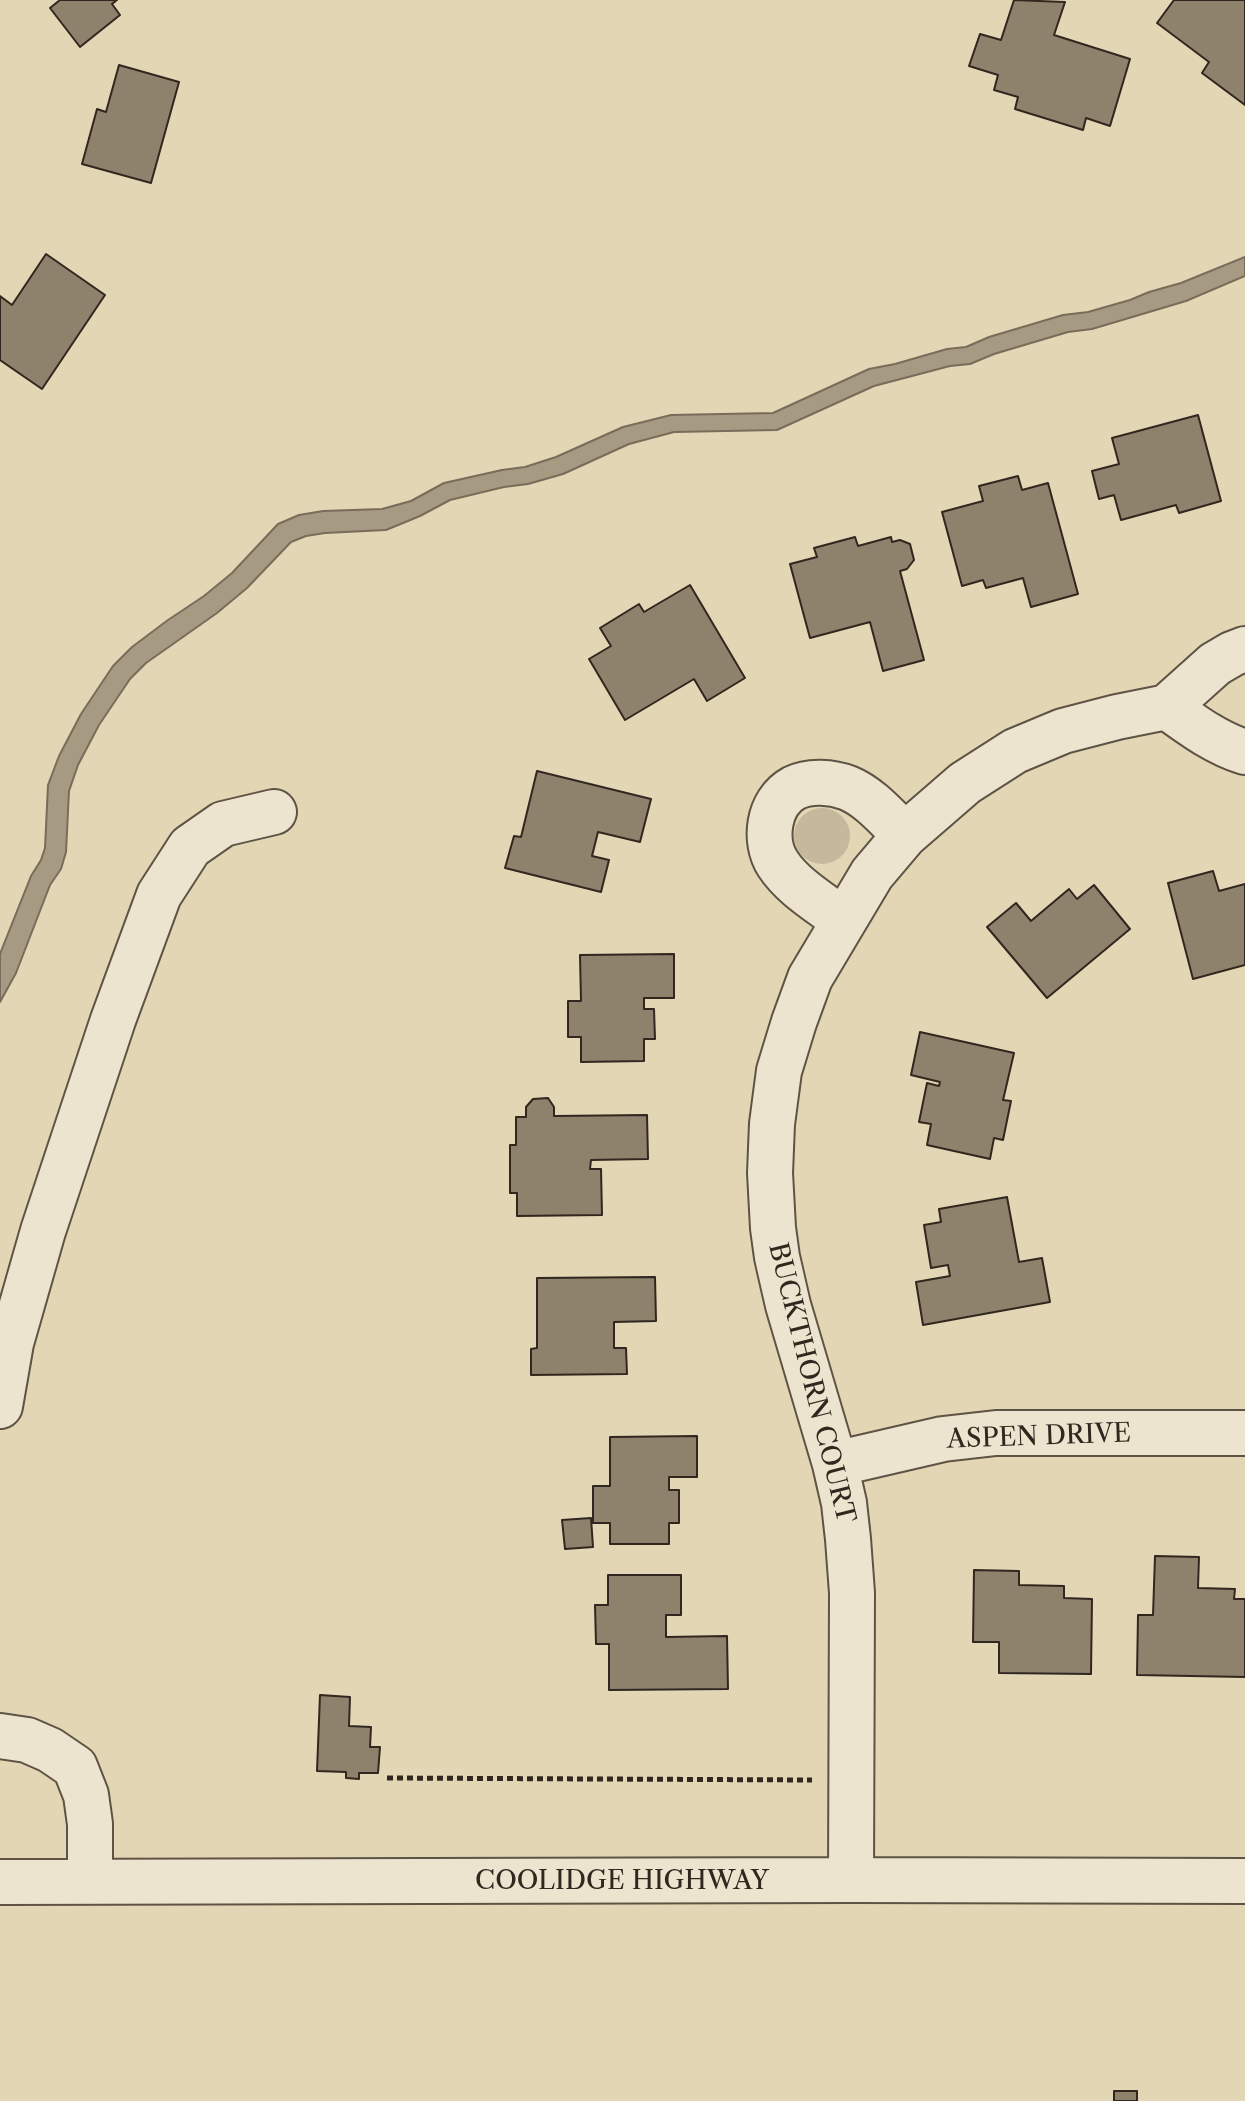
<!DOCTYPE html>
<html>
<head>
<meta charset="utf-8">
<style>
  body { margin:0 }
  canvas { display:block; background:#e3d6b5 }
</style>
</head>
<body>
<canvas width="1245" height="2101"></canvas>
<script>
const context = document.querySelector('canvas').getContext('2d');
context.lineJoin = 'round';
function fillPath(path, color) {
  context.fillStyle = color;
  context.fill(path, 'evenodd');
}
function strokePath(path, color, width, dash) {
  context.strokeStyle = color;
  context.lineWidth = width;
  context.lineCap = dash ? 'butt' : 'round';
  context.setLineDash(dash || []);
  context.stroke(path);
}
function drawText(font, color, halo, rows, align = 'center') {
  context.font = font + ' "Libre Caslon Text",serif';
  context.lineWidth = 6;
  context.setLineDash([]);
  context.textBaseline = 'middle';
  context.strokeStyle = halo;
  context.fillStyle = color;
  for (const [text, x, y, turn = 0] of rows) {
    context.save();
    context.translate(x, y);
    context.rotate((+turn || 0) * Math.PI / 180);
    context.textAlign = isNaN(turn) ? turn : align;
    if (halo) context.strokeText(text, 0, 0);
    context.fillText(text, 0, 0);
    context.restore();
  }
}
const green = new Path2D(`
  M794 836a28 28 0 1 1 56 0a28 28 0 1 1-56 0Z`);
const water = new Path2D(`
  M1245,257V276L1186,301L1092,329L1068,332L994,354L970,364L950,366L874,386L777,430L674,432L629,444L563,474L528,484L504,487L450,500L420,516L386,530L325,533L306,536L291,542L247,588L217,613L146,663L130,679L99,725L78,765L69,791L66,852L61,869L50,885L16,973L0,1002V954L31,876L41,860L45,848L48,785L59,756L81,714L113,666L132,647L168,620L204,596L232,573L278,524L299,515L323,511L382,509L411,501L444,483L502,470L525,467L556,457L623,427L671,415L773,413L869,369L895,364L947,349L966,347L989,337L1063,315L1088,312L1130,300L1149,292L1181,283Z`);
const building = new Path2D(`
  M60,0H117L112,4L120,15L80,47L50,8Z
  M1014,0L1065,2L1054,35L1130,59L1110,126L1086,118L1083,130L1015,109L1018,97L994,90L998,75L969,66L980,34L1001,40Z
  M1174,0H1245V105L1202,73L1209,62L1157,23Z
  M119,65L179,82L151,183L82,164L97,109L106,112Z
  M46,254L105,295L42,389L0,360V296L12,305Z
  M1198,415L1221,501L1179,513L1176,505L1121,520L1114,495L1099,499L1092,471L1119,464L1112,438Z
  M1018,476L1022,490L1048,483L1078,594L1031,607L1023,578L986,588L983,580L962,586L942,512L983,501L979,486Z
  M855,537L858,546L891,537L892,542L900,540L910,544L914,560L907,569L900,571L924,660L883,671L870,622L810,638L790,564L817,557L814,548Z
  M690,585L745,678L707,701L694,679L625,720L589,659L611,646L600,628L639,604L644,612Z
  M537,771L651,799L640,842L598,832L592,856L609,860L601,892L505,868L514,836L521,837Z
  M1213,871L1219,891L1245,884V965L1193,979L1168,883Z
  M1094,885L1130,929L1047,998L987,927L1016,903L1031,921L1069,889L1077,899Z
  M674,954V998H644V1009H654L655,1039H644V1061L581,1062V1037H568V1001H581L580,955Z
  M920,1032L1014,1053L1004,1096L1003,1100L1011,1101L1003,1140L994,1138L990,1159L927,1145L931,1124L919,1122L927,1083L939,1086L940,1082L911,1075Z
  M548,1098L554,1107V1116L647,1115L648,1159L591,1160L590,1169H601L602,1215L517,1216V1193H510V1145H516V1117H526V1107L533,1099Z
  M1007,1197L1019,1262L1042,1258L1050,1302L923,1325L916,1282L950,1276L948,1265L931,1268L924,1225L941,1222L939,1209Z
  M655,1277L656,1321L614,1322V1348H626L627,1374L531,1375V1349L537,1348V1278Z
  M697,1436V1477H669V1490H679V1523H669V1544H610V1523H593V1486H610V1437Z
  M591,1518L593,1547L565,1549L562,1520Z
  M1155,1556L1199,1557L1198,1588L1235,1589L1234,1599H1245V1677L1137,1675L1138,1615H1153Z
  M974,1570L1019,1571V1585L1064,1586V1598L1092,1599L1091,1674L999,1673V1642H973Z
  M608,1575H681V1615H666V1637L727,1636L728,1689L609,1690V1644H596L595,1605H608Z
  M320,1695L350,1697L349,1726L371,1727L370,1747H380L378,1773H359V1779L346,1778V1772L317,1771Z
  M1114,2091H1137V2101H1114Z`);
const path = new Path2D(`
  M387,1778L812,1780`);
const minor = new Path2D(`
  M1167,707C1192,725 1216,743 1245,752
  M843,920C821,903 793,887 778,864C763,841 768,802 794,788C810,780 832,782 848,788C870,797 888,819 905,835
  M0,1406L11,1343L43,1231L113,1020L159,895L190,847L223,824L274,812
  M835,1464L943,1439L996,1433H1245
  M0,1736L27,1740L50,1750L75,1767L86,1795L90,1824V1882
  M851,1880L852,1593L848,1539L844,1503L835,1464L788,1305L777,1257L773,1228L770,1173L772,1124L779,1071L794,1022L810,978L872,874L905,835L965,783L1015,751L1063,731L1117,717L1167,707L1215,664L1232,654L1245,649
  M0,1882L851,1880L1245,1881`);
const streetNames = [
  ["BUCKTHORN COURT",811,1383,76],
  ["ASPEN DRIVE",1039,1437,-2],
  ["COOLIDGE HIGHWAY",622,1881]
];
fillPath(green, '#c5b89c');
fillPath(water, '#a79a82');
strokePath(water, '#786c5a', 2);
fillPath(building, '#8e826d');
strokePath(building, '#32271f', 2);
strokePath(minor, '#5e5344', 48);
strokePath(path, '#32271f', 5, [6, 4]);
strokePath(minor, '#ede4cf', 44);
drawText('26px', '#32271f', '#ede4cf', streetNames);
</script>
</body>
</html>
